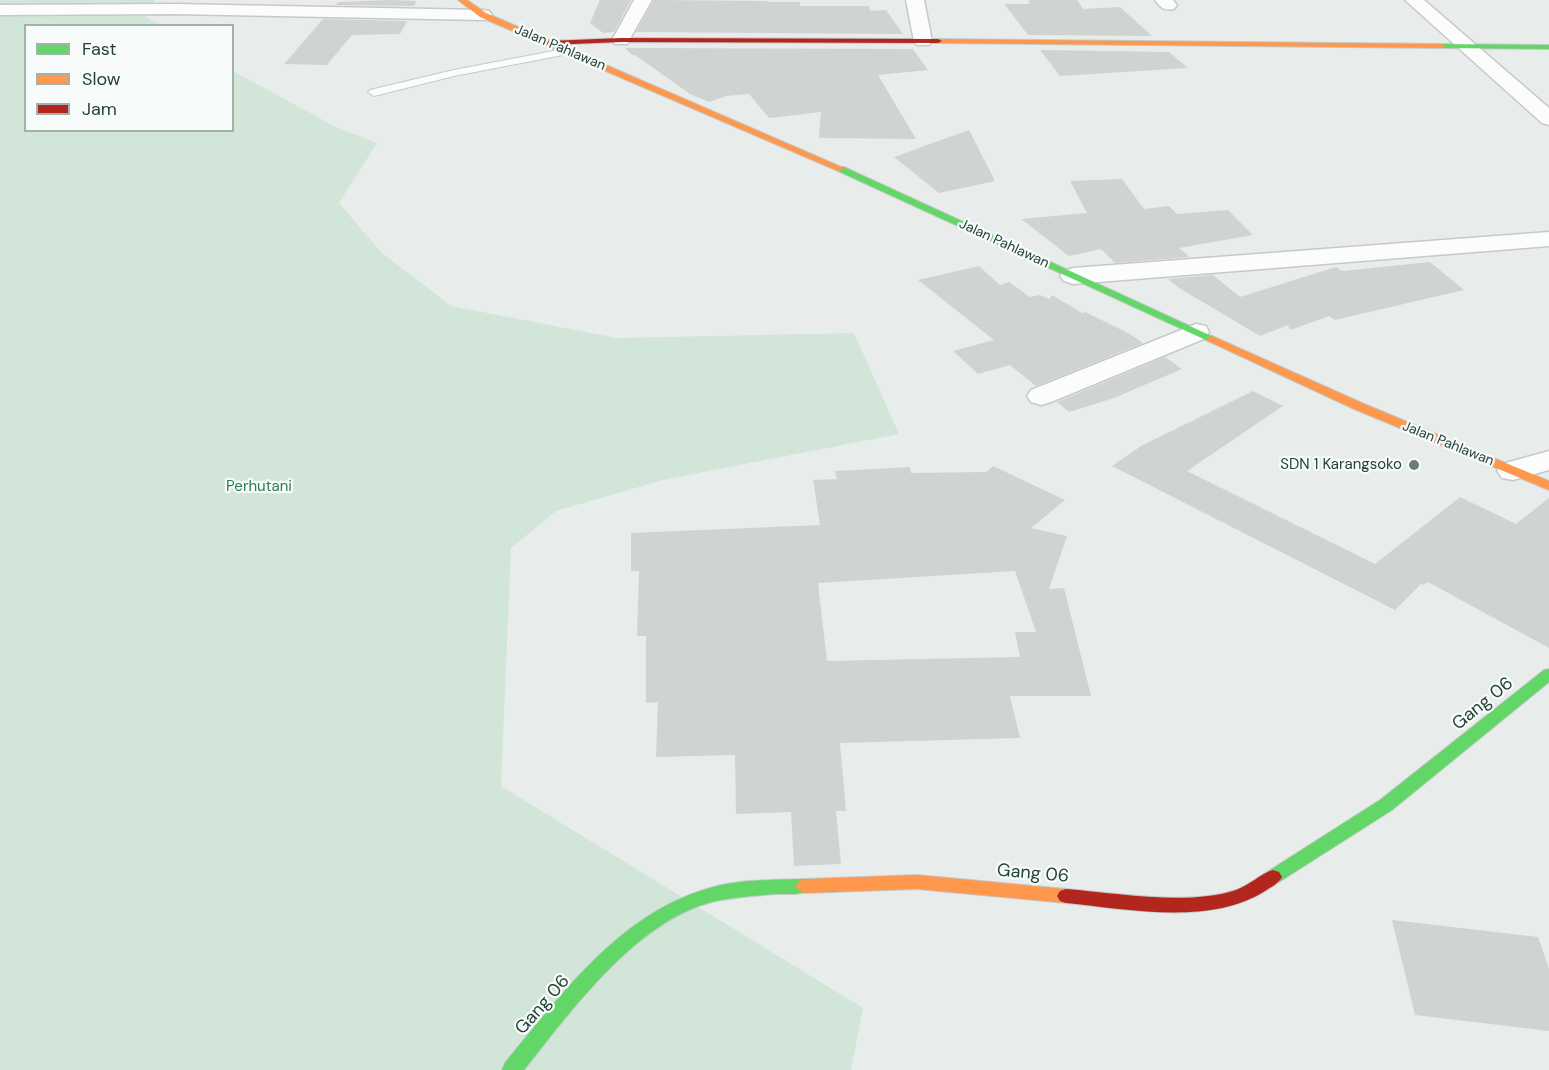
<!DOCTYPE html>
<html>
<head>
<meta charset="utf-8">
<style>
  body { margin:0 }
  #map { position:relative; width:1549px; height:1070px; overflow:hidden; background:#e8edeb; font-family:"DM Sans",sans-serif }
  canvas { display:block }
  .legend { position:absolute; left:24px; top:24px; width:210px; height:108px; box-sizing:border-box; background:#f7fbf9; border:2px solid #a3b1ad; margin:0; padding:8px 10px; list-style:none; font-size:18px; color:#24423a }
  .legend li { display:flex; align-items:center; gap:12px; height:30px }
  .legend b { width:30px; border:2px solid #a3b1ad }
</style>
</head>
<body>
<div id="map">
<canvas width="1549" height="1070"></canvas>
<ul class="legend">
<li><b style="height:8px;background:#63d668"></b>Fast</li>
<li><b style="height:8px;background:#ff974d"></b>Slow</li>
<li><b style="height:8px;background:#b3261e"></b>Jam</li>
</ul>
</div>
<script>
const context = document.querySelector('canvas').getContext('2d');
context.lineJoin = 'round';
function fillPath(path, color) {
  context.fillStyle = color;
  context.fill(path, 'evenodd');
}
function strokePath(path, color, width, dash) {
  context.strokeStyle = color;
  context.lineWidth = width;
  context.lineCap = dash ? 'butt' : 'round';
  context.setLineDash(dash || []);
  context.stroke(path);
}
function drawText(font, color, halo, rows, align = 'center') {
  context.font = font + ' "DM Sans",sans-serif';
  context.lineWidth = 4.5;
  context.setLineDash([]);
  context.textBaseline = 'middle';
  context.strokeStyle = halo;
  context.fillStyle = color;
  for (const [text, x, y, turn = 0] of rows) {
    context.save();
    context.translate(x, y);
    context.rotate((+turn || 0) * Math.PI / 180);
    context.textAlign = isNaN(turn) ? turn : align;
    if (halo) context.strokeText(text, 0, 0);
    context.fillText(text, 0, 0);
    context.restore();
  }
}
const green = new Path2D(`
  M0,0H155L145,16L160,25L26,26V130H232L233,71L334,126L377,143L339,203L381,252L451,306L617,338L854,333L899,434L663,480L556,511L511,548L501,786L863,1008L851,1070H0Z`);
const building = new Path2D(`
  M391,0L417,1L414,6L336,5L338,2Z
  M600,0H631L614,32L603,33L590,23Z
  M654,0L767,1V2H800V6H869L870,11L886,10L903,34L636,32Z
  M1028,0H1077L1083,9L1120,7L1152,36L1028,35L1004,4H1030Z
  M323,19L407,21L400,34L352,35L327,65L284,64Z
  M625,48L913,49L928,70L878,75L916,139L819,138L821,112L769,118L749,94L726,96L709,102L690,94L635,55H632Z
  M1040,50L1169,52L1188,68L1060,76Z
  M969,130L995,181L939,193L894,157Z
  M1122,179L1144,209L1169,206L1177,214L1228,210L1253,235L1179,248L1190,257L1115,263L1101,249L1069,256L1021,219L1087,213L1070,181Z
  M1430,262L1464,290L1335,320L1329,316L1290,330L1288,325L1260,336L1179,288L1168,279L1213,275L1240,297L1336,267L1342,271Z
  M979,266L1000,285L1009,282L1030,297L1040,295L1049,299L1052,295L1082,313L1085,312L1130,334L1143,343L1036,386L1010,365L978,374L953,351L994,340L918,280Z
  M1165,357L1182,369L1114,398L1069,412L1057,402Z
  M1253,391L1283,406L1187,471L1375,564L1460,497L1516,524L1549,498V648L1428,582L1423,585L1421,584L1395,610L1112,466L1141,446Z
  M993,466L1065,500L1031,528L1067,536L1049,589L1064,588L1091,696H1010L1020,738L840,743L846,811H836L841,864L794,866L791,812L736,814L735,755L656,757L658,702L646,703V636H637L639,571H631V533L820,525L813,480L837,479L835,471L910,467L911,473L986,472ZM1015,571L1036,632H1015L1020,657L827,661L818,583Z
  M1392,920L1538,937L1549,969V1031L1415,1015Z`);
const lane = new Path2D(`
  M569,48L575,51L573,53L454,76L374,96L368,92L370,90L454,70Z`);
const street = new Path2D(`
  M634,0H652L627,44H615L612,40Z
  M906,0H924L932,41L929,45H917L914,41Z
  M1155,0H1173L1177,5L1174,9C1164,11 1161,8 1155,0Z
  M1405,0H1424L1549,108V125L1542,123Z
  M174,4L483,10L489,11L492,15L489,19L483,20L174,14L0,15V5Z
  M1549,232V246L1073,284L1064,281L1060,276L1064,271L1073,268Z
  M1196,324L1206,326L1209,332L1206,338L1051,402L1041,405L1031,402L1027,396L1031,390Z
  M1549,451V470L1513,480L1502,478L1497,471L1502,464Z`);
const fast = new Path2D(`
  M1438,44L1549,45V49L1441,48H1438Z
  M838,167H844L1218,339L1216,341H1208L838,171Z
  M1549,669V682L1392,810L1279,882L1273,884L1267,882L1264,877L1267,872L1380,800L1544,670Z
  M805,879L811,881L814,886L811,891C800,895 787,894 775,894C754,896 732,897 712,902C635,922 571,1011 524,1070H502L505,1063C561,995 620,913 710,888C740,879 774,880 805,879Z`);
const slow = new Path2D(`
  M458,0H467L486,13L846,169L838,171L480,17Z
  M938,39L1441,44L1445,46L1441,48L935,43L934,41Z
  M1212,336L1362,403L1549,481V490L1354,409L1208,341L1206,339Z
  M917,875L1066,889L1072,891L1075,896L1072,901L1066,903L917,889L805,893L799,891L796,886L799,881L805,879Z`);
const jam = new Path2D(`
  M621,38L938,39L942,41L938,43L621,42L549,45L545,43L549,41Z
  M1273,870L1279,872L1282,877C1278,884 1271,887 1265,891C1210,926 1128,909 1066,903L1060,901L1057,896L1060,891L1066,889C1117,893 1188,906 1236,890C1250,885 1260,874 1273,870Z`);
const markers = [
  [1414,465,6,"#697e78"]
];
const farStreetnames = [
  ["Jalan Pahlawan",560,48,23],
  ["Jalan Pahlawan",1004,244,25],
  ["Jalan Pahlawan",1448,444,22]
];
const poiNames = [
  ["SDN 1 Karangsoko",1402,465]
];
const parkNames = [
  ["Perhutani",259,487]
];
const nearStreetnames = [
  ["Gang 06",1483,704,-39],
  ["Gang 06",1033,874,5],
  ["Gang 06",543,1005,-49]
];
fillPath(green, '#d1e6d8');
fillPath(building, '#cfd4d2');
strokePath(lane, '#c5cac8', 2);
strokePath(street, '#c5cac8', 3);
strokePath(fast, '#c3cbc8', 2);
strokePath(slow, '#c3cbc8', 2);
strokePath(jam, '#c3cbc8', 2);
fillPath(lane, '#fcfcfc');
fillPath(street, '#fcfcfc');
fillPath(fast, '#63d668');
fillPath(slow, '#ff974d');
fillPath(jam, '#b3261e');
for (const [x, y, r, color] of markers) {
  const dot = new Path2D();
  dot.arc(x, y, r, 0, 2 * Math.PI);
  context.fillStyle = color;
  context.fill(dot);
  strokePath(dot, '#f7fbf9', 2);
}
drawText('14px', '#24423a', '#f7fbf9', farStreetnames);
drawText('15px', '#24423a', '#f7fbf9', poiNames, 'right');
drawText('15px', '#2d7a4b', '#f7fbf9', parkNames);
drawText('18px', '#24423a', '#f7fbf9', nearStreetnames);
</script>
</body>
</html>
